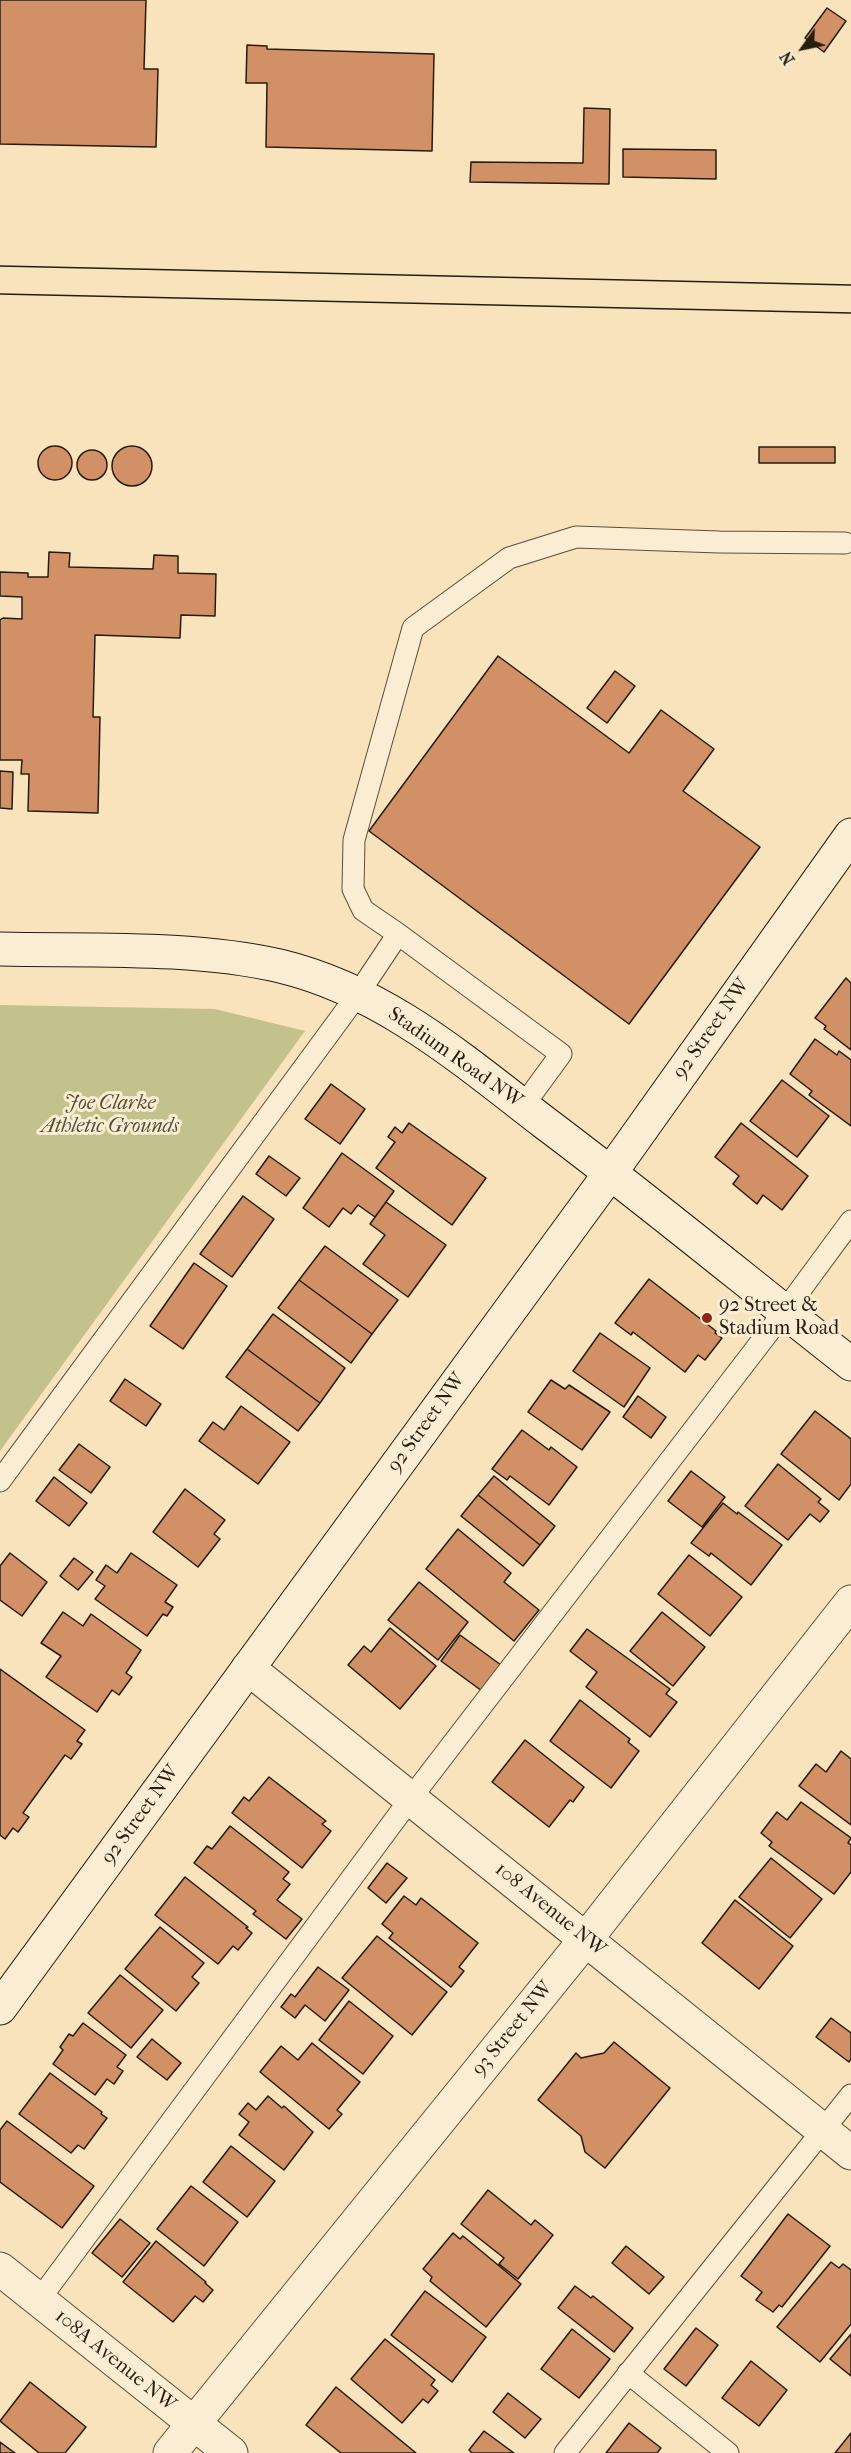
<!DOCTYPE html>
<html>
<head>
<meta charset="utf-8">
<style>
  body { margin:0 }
  #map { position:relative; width:851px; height:2453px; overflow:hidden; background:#f8e3bc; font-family:"IM FELL French Canon",serif }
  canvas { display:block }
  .north { position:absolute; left:773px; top:18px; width:60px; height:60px; -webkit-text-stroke:4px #faedd3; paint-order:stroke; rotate:237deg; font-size:16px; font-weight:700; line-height:24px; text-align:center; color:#271c10 }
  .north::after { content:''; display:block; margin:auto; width:21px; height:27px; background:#271c10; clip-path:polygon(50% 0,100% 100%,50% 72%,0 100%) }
</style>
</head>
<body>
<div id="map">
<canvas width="851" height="2453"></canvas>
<div class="north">N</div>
</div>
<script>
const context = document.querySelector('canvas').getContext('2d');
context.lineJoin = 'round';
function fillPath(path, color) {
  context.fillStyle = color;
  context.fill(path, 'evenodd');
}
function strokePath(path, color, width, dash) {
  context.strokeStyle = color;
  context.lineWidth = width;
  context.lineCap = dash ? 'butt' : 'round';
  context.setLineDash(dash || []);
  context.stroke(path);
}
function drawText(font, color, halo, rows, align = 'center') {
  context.font = font + ' "IM FELL French Canon",serif';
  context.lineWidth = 6;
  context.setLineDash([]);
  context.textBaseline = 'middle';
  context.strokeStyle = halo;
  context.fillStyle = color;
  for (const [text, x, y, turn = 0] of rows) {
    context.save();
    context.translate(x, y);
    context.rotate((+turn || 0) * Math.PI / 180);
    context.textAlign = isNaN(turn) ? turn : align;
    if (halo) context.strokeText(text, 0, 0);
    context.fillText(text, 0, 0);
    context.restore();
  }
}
const green = new Path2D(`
  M0,1005L215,1009L305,1031L0,1451Z`);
const building = new Path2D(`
  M0,0H146L144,69H158L156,147L0,144Z
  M827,8L846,21L824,52L805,38Z
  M247,45L267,46V49L434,54L432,151L266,147L267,83H246Z
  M584,108L610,109L609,184L470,182L471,162L583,163Z
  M623,149L716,150V179L623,177Z
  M112 466a20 20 0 1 1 40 0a20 20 0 1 1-40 0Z
  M38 463a17 17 0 1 1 34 0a17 17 0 1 1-34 0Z
  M759,447H835V463H759Z
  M77 465a15 15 0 1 1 30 0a15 15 0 1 1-30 0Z
  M49,552L70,553L69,567L153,569L154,555L178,556V573L216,574L215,616L181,615L180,638L95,635L93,717H100L98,813L28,811L29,774H21L22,760H0V620L3,618L22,619V597L0,596V572L28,573V577H48Z
  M498,656L629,753L661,710L714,749L683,791L760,847L629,1024L369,831Z
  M615,671L635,686L607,723L587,708Z
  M0,771L13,772L12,809L0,808Z
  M846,978L851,983V1050L824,1029L826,1026L815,1018Z
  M815,1039L837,1055L839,1051L851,1060V1126L809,1095L812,1091L790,1074Z
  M782,1080L829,1116L797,1157L750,1121Z
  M331,1084L365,1109L340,1144L305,1119Z
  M409,1123L486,1178L452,1225L376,1168L395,1142L388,1137L395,1127L402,1133Z
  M741,1123L808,1176L782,1210L763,1195L757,1204L733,1184L739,1176L715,1157Z
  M342,1153L394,1191L375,1217L358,1205L351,1214L343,1208L329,1227L303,1208Z
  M269,1156L300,1178L286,1196L256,1174Z
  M243,1196L274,1219L232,1277L200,1254Z
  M386,1202L446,1245L408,1297L363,1264L385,1235L370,1224Z
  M325,1246L398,1300L372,1334L299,1280Z
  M194,1263L227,1286L183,1349L150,1326Z
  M649,1279L716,1331L715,1333L722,1338L705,1360L698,1355L685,1372L633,1332L631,1335L615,1323Z
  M299,1280L372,1334L351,1363L278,1308Z
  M273,1314L345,1368L320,1403L247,1349Z
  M600,1333L650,1368L624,1407L573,1371Z
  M247,1349L320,1403L298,1431L226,1377Z
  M125,1379L161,1404L146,1426L110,1401Z
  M551,1380L565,1389L569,1385L610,1412L582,1450L528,1412Z
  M638,1396L666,1417L651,1438L623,1417Z
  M241,1406L290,1442L258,1484L199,1441L213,1422L224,1430Z
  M815,1411L851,1439V1484L839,1500L781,1454Z
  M522,1430L549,1450L551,1447L577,1467L549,1505L510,1476L507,1480L492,1469Z
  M79,1444L110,1467L91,1493L59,1470Z
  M778,1464L821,1499L818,1502L829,1511L820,1522L810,1514L788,1540L745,1506Z
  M691,1471L725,1497L702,1527L668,1501Z
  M494,1476L555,1526L540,1545L478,1495Z
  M54,1477L87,1503L69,1526L36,1501Z
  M185,1489L225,1520L214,1534L220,1539L198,1567L153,1532Z
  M478,1495L540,1545L523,1566L461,1516Z
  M723,1503L737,1514L738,1512L782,1545L751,1585L711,1553L709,1556L691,1543Z
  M458,1529L511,1573L504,1582L539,1610L514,1641L426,1569Z
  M10,1553L47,1582L22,1616L0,1600V1566Z
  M131,1553L177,1585L165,1602L173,1607L167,1616L163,1614L147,1636L95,1599L105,1586L96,1580L106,1565L117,1573Z
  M689,1555L742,1597L710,1636L658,1594Z
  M74,1558L93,1572L78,1590L60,1576Z
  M419,1582L468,1622L438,1660L388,1620Z
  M63,1612L83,1626L91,1614L141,1650L126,1673L132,1677L119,1695L112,1690L97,1712L46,1677L61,1656L41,1643Z
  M662,1612L705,1647L673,1686L630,1651Z
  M390,1628L436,1666L400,1709L348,1665L364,1646L371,1652Z
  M587,1629L670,1689L666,1694L677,1702L650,1737L586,1687L597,1672L570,1651Z
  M460,1635L501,1665L482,1691L441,1661Z
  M0,1669L85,1730L77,1741L82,1744L71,1759L65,1755L23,1813L29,1817L18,1832L13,1828L5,1839L0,1835Z
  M580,1700L630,1739L628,1742L639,1751L611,1788L550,1741Z
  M525,1740L584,1787L573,1802L570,1800L549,1827L492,1782Z
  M841,1751L851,1759V1825L799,1786L816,1764L826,1772Z
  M269,1777L326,1821L322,1824L331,1831L302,1868L232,1813L244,1797L249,1801Z
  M801,1802L851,1838L848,1843L851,1845V1872L834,1894L769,1846L772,1842L761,1833L777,1812L787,1820Z
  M230,1826L289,1872L283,1879L290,1884L277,1900L302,1919L286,1939L253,1914L256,1911L194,1863L207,1846L212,1849Z
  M771,1858L822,1899L790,1938L739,1897Z
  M387,1863L407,1878L386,1903L368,1888Z
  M185,1877L248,1927L246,1928L252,1933L238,1950L233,1946L218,1964L155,1915Z
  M404,1896L416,1905L421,1898L478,1943L459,1967L464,1971L451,1987L389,1938L393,1933L382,1924Z
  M735,1900L793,1946L759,1989L702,1943Z
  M160,1927L204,1963L192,1977L199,1983L176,2011L125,1969Z
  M377,1936L447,1992L412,2035L342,1978Z
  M318,1967L349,1990L325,2021L305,2005L295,2018L281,2007L291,1994L295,1997Z
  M120,1975L163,2010L131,2048L88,2013Z
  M349,2001L393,2036L363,2074L319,2040Z
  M831,2018L851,2033V2059L849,2062L816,2037Z
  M83,2023L126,2055L117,2067L123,2071L114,2084L107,2079L95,2095L53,2064L63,2050L60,2047L69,2034L73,2036Z
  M152,2039L181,2063L167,2080L137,2057Z
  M614,2042L670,2088L605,2168L585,2152L581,2136L538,2100L576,2053L581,2058L604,2053Z
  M312,2043L360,2082L337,2110L342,2114L329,2129L260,2072L281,2046L298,2060Z
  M50,2073L102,2112L101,2114L107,2118L84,2149L78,2145L71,2153L19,2114Z
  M268,2096L282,2108L284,2106L313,2132L284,2170L239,2135L249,2122L239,2114L248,2103L256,2110Z
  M7,2121L94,2186L62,2228L0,2182V2130Z
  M231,2146L275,2181L247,2217L203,2182Z
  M191,2186L238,2222L204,2266L157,2229Z
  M488,2190L531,2225L535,2220L553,2235L518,2279L499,2264L504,2258L461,2224Z
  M788,2214L830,2246L782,2307L779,2305L773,2312L756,2300L762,2292L741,2276Z
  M120,2219L150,2243L122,2277L92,2253Z
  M453,2233L460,2239L463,2236L521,2284L486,2327L430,2281L432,2277L423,2269Z
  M156,2241L206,2282L205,2283L213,2290L203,2302L195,2296L173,2322L123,2282Z
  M626,2246L664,2277L649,2294L612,2263Z
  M831,2262L839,2268L843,2264L851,2270V2324L820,2362L777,2327Z
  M575,2286L591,2298L593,2296L633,2328L614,2352L558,2308Z
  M425,2291L486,2337L452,2382L391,2335Z
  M696,2328L718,2345L686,2386L664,2369Z
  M572,2329L610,2359L579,2398L541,2369Z
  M851,2334V2376L830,2359Z
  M385,2339L435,2380L431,2385L438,2391L428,2403L423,2399L402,2423L351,2379Z
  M751,2361L787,2390L759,2426L722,2398Z
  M30,2382L86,2427L65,2453H39L0,2421Z
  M336,2387L416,2453H341L306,2425Z
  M508,2393L541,2419L525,2438L493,2412Z
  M629,2423L661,2448L657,2453H606Z
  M484,2431L514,2453H472L469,2450Z
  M851,2433V2453H835Z
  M0,2442L15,2453H0Z`);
const lane = new Path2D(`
  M398,934L363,910L353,889L354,840L413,628L509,558L576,537L719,542L845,543
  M0,1481L358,994L398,934L561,1054L523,1106
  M39,2300L411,1798L784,1312L851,1221
  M628,2373L728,2453
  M565,2453L851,2095`);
const street = new Path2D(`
  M248,1668L851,2153
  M0,2269L231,2453
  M170,2453L586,1939L851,1602`);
const secondary = new Path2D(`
  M0,949C90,951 193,946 280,966C384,991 463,1060 545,1123C649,1201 749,1284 851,1364
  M0,2008L611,1172L851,835`);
const tram = new Path2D(`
  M0,266L851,285
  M0,294L851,313`);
const markers = [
  [707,1318,6,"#8f2418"]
];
const streetNames = [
  ["92 Street NW",712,1029,-55],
  ["Stadium Road NW",455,1058,35],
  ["92 Street NW",427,1423,-54],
  ["92 Street NW",141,1815,-54],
  ["108 Avenue NW",550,1910,39],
  ["93 Street NW",513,2029,-51],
  ["108A Avenue NW",115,2361,39]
];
const parkNames = [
  ["Joe Clarke",110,1104],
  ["Athletic Grounds",110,1127]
];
const poiNames = [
  ["92 Street &",719,1306],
  ["Stadium Road",719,1329]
];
fillPath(green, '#c3c28d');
fillPath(building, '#d29066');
strokePath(building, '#271c10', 1.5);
strokePath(lane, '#5b4e3b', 23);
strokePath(street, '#5b4e3b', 35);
strokePath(secondary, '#271c10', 35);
strokePath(lane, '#faedd3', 21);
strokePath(street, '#faedd3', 33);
strokePath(secondary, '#faedd3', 33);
strokePath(tram, '#271c10', 1.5);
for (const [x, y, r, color] of markers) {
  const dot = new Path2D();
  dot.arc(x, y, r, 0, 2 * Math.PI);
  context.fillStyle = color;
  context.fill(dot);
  strokePath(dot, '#faedd3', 2);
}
drawText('20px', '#271c10', '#faedd3', streetNames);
drawText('italic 20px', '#564e36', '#faedd3', parkNames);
drawText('20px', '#271c10', '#faedd3', poiNames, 'left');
</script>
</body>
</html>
